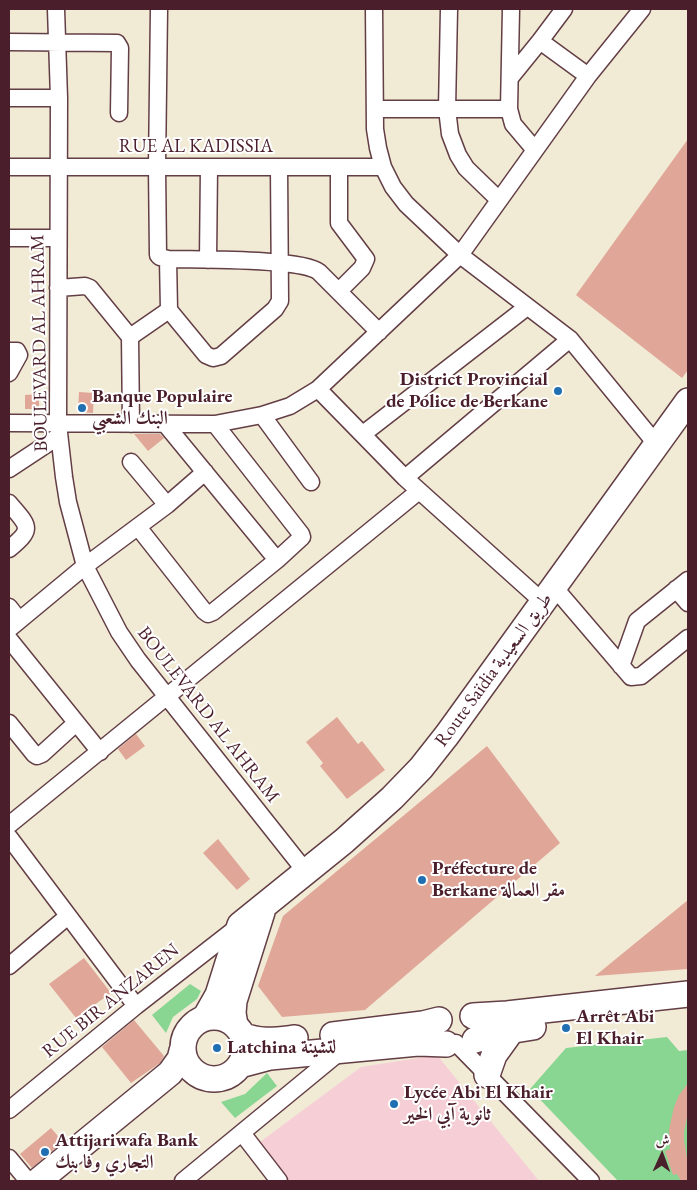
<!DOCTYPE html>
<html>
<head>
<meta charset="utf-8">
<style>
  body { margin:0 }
  #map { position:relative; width:697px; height:1190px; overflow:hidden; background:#f1ebd6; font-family:"EB Garamond",Amiri,serif }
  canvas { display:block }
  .frame { position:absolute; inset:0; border:10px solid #4a1f2b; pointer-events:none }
  .north { position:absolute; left:637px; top:1130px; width:50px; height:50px; -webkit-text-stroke:4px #fff; paint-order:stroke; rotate:2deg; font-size:14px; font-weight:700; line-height:20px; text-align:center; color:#4a1f2b }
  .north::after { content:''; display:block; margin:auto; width:18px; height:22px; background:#4a1f2b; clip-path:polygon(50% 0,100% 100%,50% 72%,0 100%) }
</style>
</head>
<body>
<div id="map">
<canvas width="697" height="1190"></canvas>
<div class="frame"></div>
<div class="north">ش</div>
</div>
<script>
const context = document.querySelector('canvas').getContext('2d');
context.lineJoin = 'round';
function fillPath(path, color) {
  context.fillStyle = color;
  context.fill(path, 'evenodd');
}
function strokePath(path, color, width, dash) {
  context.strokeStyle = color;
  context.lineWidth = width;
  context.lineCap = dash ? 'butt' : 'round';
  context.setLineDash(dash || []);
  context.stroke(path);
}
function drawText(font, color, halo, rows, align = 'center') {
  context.font = font + ' "EB Garamond",Amiri,serif';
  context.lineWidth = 4;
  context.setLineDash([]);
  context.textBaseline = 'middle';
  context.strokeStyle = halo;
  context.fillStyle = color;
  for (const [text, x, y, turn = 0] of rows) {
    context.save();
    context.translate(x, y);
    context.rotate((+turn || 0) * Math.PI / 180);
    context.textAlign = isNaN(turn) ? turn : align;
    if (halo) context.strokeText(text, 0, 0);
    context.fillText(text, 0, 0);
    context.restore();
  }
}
const built = new Path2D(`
  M437,1055L539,1181H289L260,1142L361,1067Z`);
const green = new Path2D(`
  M190,984L201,991L197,999L173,1017L166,1033L152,1015Z
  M667,1037L679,1051L688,1050V1181H618L530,1089L566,1048Z
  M267,1073L277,1086L235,1118L221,1102L245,1094Z`);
const building = new Path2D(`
  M688,139V370L682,378L576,295Z
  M79,392L94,393L93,413L78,412Z
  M39,394V409H25V395Z
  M134,434H160L164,438L148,451Z
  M337,717L358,744L362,741L385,770L347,799L320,766L323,763L306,742Z
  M136,734L145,746L126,760L118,749Z
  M487,746L560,843L365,1010L282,1017L258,986L283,916Z
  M218,839L250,879L237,890L203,853Z
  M688,900V969L595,976Z
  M84,958L111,993L76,1018L49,984Z
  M134,1020L164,1056L160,1063L131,1083L102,1047Z
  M688,1083V1112L684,1132V1141L688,1164V1181H681L677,1174L673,1175L665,1151L670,1149L669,1130L674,1107L679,1095Z
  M51,1128L63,1142L32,1168L20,1154Z`);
const minor = new Path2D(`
  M56,9L59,98L58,424L64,477L68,502L85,566L119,632L138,660L306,872
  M159,9L157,167L158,255L160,257L168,259C196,260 301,258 319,272L379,332
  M374,9L375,129L378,148L383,167L393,187L406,204L460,255L570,339L657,445
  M449,9L447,109L450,134L458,155L466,168L499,200
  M511,9L509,109L513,124L535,150
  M540,41L588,76
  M9,42L117,43L120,48L119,113
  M510,78L540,41L564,9
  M9,98H59
  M375,109H509
  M9,167H383
  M339,167V223L366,259L362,268L339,291
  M9,238H58
  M168,259L169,310L206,355L213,358L221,356L275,309L280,301L279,167
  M208,260L209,167
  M58,288L85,286L90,288L130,337L131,424
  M130,337L169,310
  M9,351H17L19,355L9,373
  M318,389L405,478L543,602
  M262,415L311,482
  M9,423L215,424L262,415L290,406L318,389L460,255L588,76L642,9
  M166,425L277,560
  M363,434L527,307
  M131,462L167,505
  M9,469L59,436
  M405,478L570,339
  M9,503C28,526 35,528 9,549
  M138,527L204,611L208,614L213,612L277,560L302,537L301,534L215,424
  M554,587L631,677L641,676L688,638
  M676,589L688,603
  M9,607L19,620
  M9,629L85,566L167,505L205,472
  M9,639L100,752
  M621,666L637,621L688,580
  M9,723L34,754L37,756L42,754L76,723
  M9,825L419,491
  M9,837L136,1006
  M9,966L68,916
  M456,1043L591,1181
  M9,1110L136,1006L240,925
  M242,1133L279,1181
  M9,1158L28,1181
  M183,1181L341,1051`);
const highway = new Path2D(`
  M473,1016L507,1014L688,994
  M183 1048a31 31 0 1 1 62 0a31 31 0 1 1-62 0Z
  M205,1018L218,995L240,925L344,841L392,798L421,768L447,735L688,401
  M235,1025L233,1013L234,1001L262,912
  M242,1035C260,1043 277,1040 295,1038
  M333,1035L423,1024L439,1020
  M475,1040L502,1032L533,1027
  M240,1065L270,1057L418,1043L446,1044
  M487,1075L494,1055L512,1030
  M38,1181L170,1073L180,1059L182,1051`);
const markers = [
  [558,391,5,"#1f6fb2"],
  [82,408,5,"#1f6fb2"],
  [422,880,5,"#1f6fb2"],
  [566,1028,5,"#1f6fb2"],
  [217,1048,5,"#1f6fb2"],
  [394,1104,5,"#1f6fb2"],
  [45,1152,5,"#1f6fb2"]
];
const streetNames = [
  ["RUE AL KADISSIA",196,147],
  ["BOULEVARD AL AHRAM",40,343,-91],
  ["Route Saïdia طريق السعيدية",494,670,-54],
  ["BOULEVARD AL AHRAM",208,715,52],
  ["RUE BIR ANZAREN",111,1001,-39]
];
const poiNames = [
  ["District Provincial",548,380,"right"],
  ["de Police de Berkane",548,402,"right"],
  ["Banque Populaire",92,397],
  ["البنك الشعبي",92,419],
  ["Préfecture de",432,869],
  ["Berkane مقر العمالة",432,891],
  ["Arrêt Abi",576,1017],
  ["El Khair",576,1039],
  ["Latchina لتشينة",227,1048],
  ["Lycée Abi El Khair",404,1093],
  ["ثانوية آبي الخير",404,1115],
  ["Attijariwafa Bank",55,1141],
  ["التجاري وفا بنك",55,1163]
];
fillPath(built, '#f6cfd6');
fillPath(green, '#89d592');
fillPath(building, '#e0a698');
strokePath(minor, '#633e45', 19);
strokePath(highway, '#633e45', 28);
strokePath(minor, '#fff', 16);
strokePath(highway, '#fff', 25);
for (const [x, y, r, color] of markers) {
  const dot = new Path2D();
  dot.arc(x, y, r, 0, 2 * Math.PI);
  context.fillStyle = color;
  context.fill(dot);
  strokePath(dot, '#fff', 2);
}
drawText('19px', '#4a1f2b', '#fff', streetNames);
drawText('bold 19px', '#4a1f2b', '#fff', poiNames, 'left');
</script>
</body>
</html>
